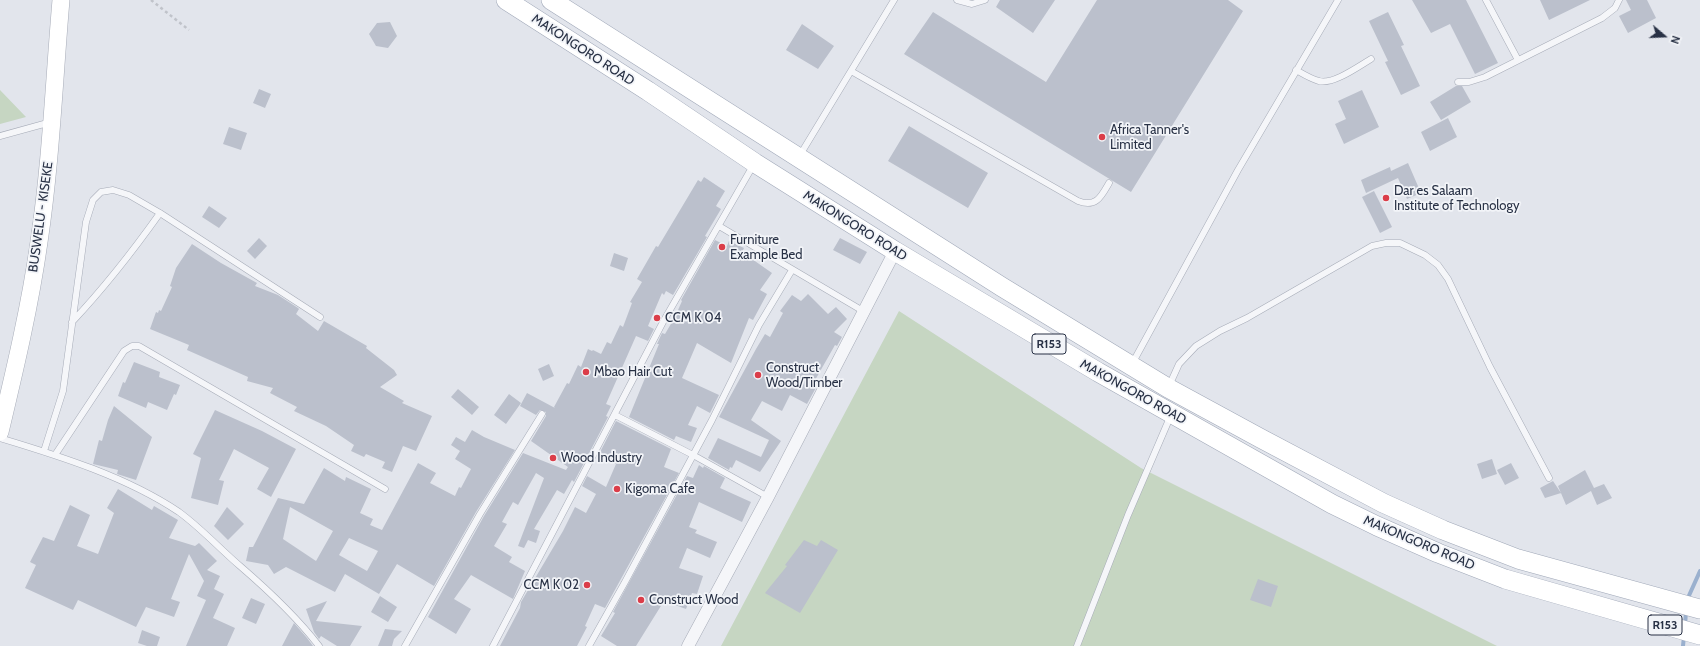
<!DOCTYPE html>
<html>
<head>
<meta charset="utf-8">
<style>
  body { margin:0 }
  #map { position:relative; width:1700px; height:646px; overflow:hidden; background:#e2e5ec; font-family:Cabin,sans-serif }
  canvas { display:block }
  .north { position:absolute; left:1644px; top:16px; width:40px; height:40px; -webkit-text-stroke:3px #f2f4f8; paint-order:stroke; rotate:109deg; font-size:11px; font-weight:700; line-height:16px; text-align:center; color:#283145 }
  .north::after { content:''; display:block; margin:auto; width:14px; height:18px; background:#283145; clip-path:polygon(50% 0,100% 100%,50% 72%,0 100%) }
</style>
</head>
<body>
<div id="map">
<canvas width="1700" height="646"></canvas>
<div class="north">N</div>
</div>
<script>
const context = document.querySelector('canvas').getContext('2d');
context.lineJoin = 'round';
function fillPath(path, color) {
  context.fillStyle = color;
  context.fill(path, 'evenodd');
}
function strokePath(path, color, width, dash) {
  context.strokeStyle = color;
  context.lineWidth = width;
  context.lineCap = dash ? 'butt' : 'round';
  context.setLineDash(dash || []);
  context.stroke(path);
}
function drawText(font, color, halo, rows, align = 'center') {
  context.font = font + ' Cabin,sans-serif';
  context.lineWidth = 3.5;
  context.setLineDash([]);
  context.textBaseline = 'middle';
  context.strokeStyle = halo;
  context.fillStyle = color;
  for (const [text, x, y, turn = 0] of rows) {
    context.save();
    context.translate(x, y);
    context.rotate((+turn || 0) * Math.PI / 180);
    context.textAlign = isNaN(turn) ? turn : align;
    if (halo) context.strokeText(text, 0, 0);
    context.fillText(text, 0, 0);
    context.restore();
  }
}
const green = new Path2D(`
  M0,90L26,117L0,124Z
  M899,311L1141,468L1497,646H721Z`);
const stream = new Path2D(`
  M1687,600L1700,571
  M1685,626L1686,611
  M1683,646L1684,636`);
const building = new Path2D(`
  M1000,0H1055L1033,33L996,7Z
  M1097,0H1228L1243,11L1131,192L904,54L933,12L1046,82Z
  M1412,0H1466L1498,63L1475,74L1450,24L1431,33Z
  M1540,0H1590L1549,20Z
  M1626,0H1647L1656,18L1628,33L1619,16L1631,10Z
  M1388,12L1404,45L1401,46L1420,86L1401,95L1385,62L1388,61L1369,21Z
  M390,22L397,36L388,48L376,46L369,34L377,23Z
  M802,24L834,46L818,69L786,50Z
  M1456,86H1462L1471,102L1441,120L1430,102Z
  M259,89L271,94L265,108L253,103Z
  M1362,90L1379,127L1344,144L1335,124L1346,119L1338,101Z
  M1448,118L1457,137L1430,151L1421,132Z
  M909,126L988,173L968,208L888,161Z
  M229,127L247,133L241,150L223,144Z
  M1408,163L1421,193L1407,199L1398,178L1366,193L1361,180L1390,167L1391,171Z
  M704,177L725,191L716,206L721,209L705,236L707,237L673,295L666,291L664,295L662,293L648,326L654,329L648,341L636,336L606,404L611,406L606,416L608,417L574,482L572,480L564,494L557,490L534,529L540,531L536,543L528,540L524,548L518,546L544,478L536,473L518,505L513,502L502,522L507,524L494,546L512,557L509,562L525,571L513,599L471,575L454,599L471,609L456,634L428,617L484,516L523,453L566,470L568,467L531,441L546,416V412L540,410L536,415L520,406L527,393L555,408L554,407L567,383L569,384L578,365L581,367L588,349L592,351L593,350L601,354L607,342L611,344L620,325L623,327L632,303L630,302L642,282L637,279L656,246L658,247L698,180L701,182Z
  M1374,191L1392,227L1380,233L1362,197Z
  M209,206L227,218L219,228L202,217Z
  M259,238L267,246L255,259L247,251Z
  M840,238L867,252L860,264L833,250Z
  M715,240L727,246L729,241L744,248L742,252L772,273L760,290L767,294L753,320L749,318L731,363L697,343L682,378L719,395L710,413L697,406L688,425L697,428L691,442L676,436L674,440L629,417L659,344H657L662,333L665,334L675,317L682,301L681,300Z
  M192,244L221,263L257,283L255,286L278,295L298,308L299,309L296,314L318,331L324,321L367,346L366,348L394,370L397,375L380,387L404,401L402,403L432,416L416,451L403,446L392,472L382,468L385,462L366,454L364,457L351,451L354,445L326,426L294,411L297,407L270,393L273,388L247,381L248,377L187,350L189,345L150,329L156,312L158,313L159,310L161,311L172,287L170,286L176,268Z
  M614,253L628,258L624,271L610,266Z
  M808,294L828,314L836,307L847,319L834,332L842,337L837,346L835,345L814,382L818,384L807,404L790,395L782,411L762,401L751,420L781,441L760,472L736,460L732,468L730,467L729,470L708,458L718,438L761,457L769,440L719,417L756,349L765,334L770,337L783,313L780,311L792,295L801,301Z
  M134,362L160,372L159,377L180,385L176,395L174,394L167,410L148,402L146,408L118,396L123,382L125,383Z
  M549,364L554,376L543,381L538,369Z
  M458,389L479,407L472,415L451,397Z
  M509,394L521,403L506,424L494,415Z
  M114,406L152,437L136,480L117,474L118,470L93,464L99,440L102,441L108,420Z
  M215,410L262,431L296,449L271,497L257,489L269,468L234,449L219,480L224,481L218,505L191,498L201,458L193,454Z
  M616,421L671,449L664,467L679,473L605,608L595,604L585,626L587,627L577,646H500L520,608L521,602L563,531L575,507L586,513L596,494L582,486L587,476L606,487L616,464L598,456Z
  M472,430L484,437L515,450L476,512L434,586L397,564L379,594L345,574L335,592L286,567L274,574L268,565L246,561L249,547H253L278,498L304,504L324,468L345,481L346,477L371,489L360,513L373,519L370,525L382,530L418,463L436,473L430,483L455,496L459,487L461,488L471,469L455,459L460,451L451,445L456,437L465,442ZM290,507L333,531L316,561L283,539ZM349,538L378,551L367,571L339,555Z
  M1492,459L1497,474L1482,479L1477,464Z
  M1511,463L1519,478L1505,485L1497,470Z
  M699,465L703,468L704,466L725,478L720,488L751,502L742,522L699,502L689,527L697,530L695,533L717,542L710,558L687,548L679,568L703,576L697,594L692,593L686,609L664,601L636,646H617L601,636L615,613L613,612L687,476L693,478Z
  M1585,470L1594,488L1604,484L1612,498L1597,505L1591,491L1566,505L1558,486Z
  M1553,481L1561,493L1545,498L1540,488Z
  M118,489L152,510L154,506L178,520L169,538L195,546L199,543L217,561L207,570L220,576L214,589L224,594L213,618L235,628L227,646H186L206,600L197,596L204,581L189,554L171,599L180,602L174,617L146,607L136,627L78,600L73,610L25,588L36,565L30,562L43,537L54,541L70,505L90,515L77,546L98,554L114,513L107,508Z
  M227,507L244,524L228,540L214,526Z
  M804,540L817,546L821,540L838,550L800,613L765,593L787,566L785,565Z
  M1258,579L1278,586L1271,607L1250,600Z
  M380,596L397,607L388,622L371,612Z
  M251,598L265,604L256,624L242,618Z
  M327,601L316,621L362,626L350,646H337L321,636L319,639L314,632L306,609Z
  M294,623L307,638L313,646H282Z
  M385,629L402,631L394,639L392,646H378Z
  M142,630L160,637L157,646H147L138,643Z`);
const path = new Path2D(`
  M151,0L189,30`);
const lane = new Path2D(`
  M957,0L972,4L985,0
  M1486,0L1518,60
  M1296,70C1303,74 1311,79 1319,81C1333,85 1359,66 1371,59
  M851,71L1078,201C1096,208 1101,197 1109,183
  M1458,82H1469L1485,77L1602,18L1615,8L1619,0
  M0,136L51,122
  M800,155L894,0
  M719,226L863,311
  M72,322C104,288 133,251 160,213
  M1132,364L1238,170L1338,0
  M1169,386L1179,364L1196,346L1220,331L1247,318L1372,246L1386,243H1400L1425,255L1438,265L1448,279L1490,367L1549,478
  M615,415L693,455L768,497
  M0,438C60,456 127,477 179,512C201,528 220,549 240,566C269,591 296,616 319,646
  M44,451L63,391L86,222L93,200L101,192L113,190L129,195L160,213L320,317
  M55,455L124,351L132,346H139L385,489
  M405,646L480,514L542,414
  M493,646L663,322L754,164
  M589,646L625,582L712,420L759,325L792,270
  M1077,646L1128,515L1171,415`);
const street = new Path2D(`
  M688,646L768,497L895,251`);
const secondary = new Path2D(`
  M0,432C15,369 30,306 39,242C51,161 54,81 61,0`);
const primary = new Path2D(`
  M506,0L648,91L755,163L895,251L1098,372L1332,504L1377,526L1438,553L1505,579L1700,635
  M551,0L1002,287L1168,388L1260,438L1383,503L1443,530L1518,559L1700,609`);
const markers = [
  [1102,137,4,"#db3d49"],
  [1386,198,4,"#db3d49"],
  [722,247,4,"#db3d49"],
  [657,318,4,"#db3d49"],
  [586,372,4,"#db3d49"],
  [758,375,4,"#db3d49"],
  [553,458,4,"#db3d49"],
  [617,489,4,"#db3d49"],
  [587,585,4,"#db3d49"],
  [641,600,4,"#db3d49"]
];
const shields = [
  [1049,344,34],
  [1665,625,34]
];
const shieldNames = [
  ["R153",1049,344],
  ["R153",1665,625]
];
const streetNames = [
  ["MAKONGORO ROAD",583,50,33],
  ["BUSWELU - KISEKE",41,217,-82],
  ["MAKONGORO ROAD",855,226,32],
  ["MAKONGORO ROAD",1133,392,29],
  ["MAKONGORO ROAD",1419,543,23]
];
const poiNames = [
  ["Africa Tanner's",1110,130],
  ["Limited",1110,145],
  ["Dar es Salaam",1394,191],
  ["Institute of Technology",1394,206],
  ["Furniture",730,240],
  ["Example Bed",730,255],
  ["CCM K 04",665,318],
  ["Construct",766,368],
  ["Wood/Timber",766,383],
  ["Mbao Hair Cut",594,372],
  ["Wood Industry",561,458],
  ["Kigoma Cafe",625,489],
  ["CCM K 02",579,585,"right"],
  ["Construct Wood",649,600]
];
fillPath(green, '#c6d6c2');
strokePath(stream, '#9ab0ce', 4);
fillPath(building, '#bbc0cc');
strokePath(lane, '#a6abb7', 7);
strokePath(street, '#a6abb7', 13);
strokePath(secondary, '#a6abb7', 18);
strokePath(primary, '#a0a8b8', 20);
strokePath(path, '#c0c3ca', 2.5, [3, 3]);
strokePath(lane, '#f5f6f9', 6);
strokePath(street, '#f5f6f9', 12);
strokePath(secondary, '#fff', 17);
strokePath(primary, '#fff', 19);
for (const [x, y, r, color] of markers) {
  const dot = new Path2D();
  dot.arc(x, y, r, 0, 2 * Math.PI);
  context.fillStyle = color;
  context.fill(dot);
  strokePath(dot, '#f2f4f8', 1.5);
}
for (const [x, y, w] of shields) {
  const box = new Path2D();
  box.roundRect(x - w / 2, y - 10, w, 20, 3);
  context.fillStyle = '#f2f4f8';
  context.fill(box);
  strokePath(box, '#283145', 1);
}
drawText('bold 12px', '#283145', null, shieldNames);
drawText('13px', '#283145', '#f2f4f8', streetNames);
drawText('13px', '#283145', '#f2f4f8', poiNames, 'left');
</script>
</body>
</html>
